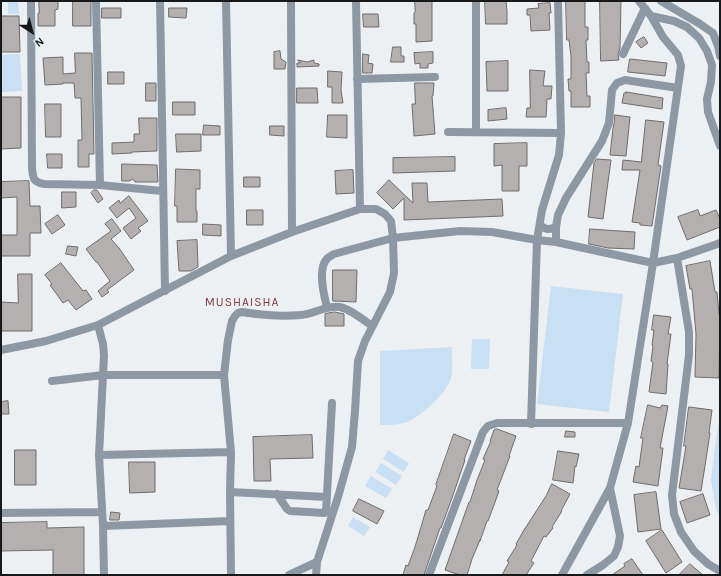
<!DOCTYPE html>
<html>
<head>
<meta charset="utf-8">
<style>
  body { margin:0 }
  #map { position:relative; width:721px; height:576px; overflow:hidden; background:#edf0f3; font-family:Karla,sans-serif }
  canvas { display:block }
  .frame { position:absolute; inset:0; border:2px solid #171819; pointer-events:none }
  .north { position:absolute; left:12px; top:12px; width:40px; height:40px; -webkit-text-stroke:3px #edf0f3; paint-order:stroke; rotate:144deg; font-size:11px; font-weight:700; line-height:16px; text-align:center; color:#171819 }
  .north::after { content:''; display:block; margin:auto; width:14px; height:18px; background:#171819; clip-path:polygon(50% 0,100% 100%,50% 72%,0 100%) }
</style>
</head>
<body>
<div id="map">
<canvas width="721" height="576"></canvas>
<div class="frame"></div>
<div class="north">N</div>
</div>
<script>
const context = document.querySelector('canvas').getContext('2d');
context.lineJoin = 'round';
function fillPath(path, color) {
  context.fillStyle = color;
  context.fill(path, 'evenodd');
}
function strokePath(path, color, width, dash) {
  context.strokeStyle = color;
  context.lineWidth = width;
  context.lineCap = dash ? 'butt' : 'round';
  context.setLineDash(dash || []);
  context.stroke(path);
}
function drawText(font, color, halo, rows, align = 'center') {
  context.font = font + ' Karla,sans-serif';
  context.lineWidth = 3;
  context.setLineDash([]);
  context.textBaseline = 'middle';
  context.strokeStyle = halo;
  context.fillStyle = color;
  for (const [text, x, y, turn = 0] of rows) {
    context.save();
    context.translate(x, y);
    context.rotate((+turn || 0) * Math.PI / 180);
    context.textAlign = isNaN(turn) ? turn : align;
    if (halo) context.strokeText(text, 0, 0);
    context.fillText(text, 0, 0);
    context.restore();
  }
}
const green = new Path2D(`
  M8,2H18L19,14H8Z
  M20,54L22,91L1,92V55Z
  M551,286L623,294L609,412L537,404Z
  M472,339H490L489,369H471Z
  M452,347C452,355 453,371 451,378C449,390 422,415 411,420C401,425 391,425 380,425V351Z
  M720,414V516L716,510L711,480L715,447Z
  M388,450L409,463L404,472L383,459Z
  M381,463L402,476L396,485L375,472Z
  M371,476L392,489L386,498L365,486Z
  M353,517L370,527L364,536L348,526Z`);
const building = new Path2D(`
  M39,1H58V9L55,10V26H38V13H39Z
  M73,1H91V26H73Z
  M415,1H432V41L416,42V24H414V13L415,12Z
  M485,1H506L507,11V24H486Z
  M566,1H585V27H588V40H586L587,62H589V73H586L587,96H590V107H571V91H569L568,79H571V56L569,40H567Z
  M600,1H621L620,48L618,54L619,60L601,61Z
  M550,3L551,13H549L550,30L531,31L530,15H527V9L539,8L538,4Z
  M102,8H121V18H102Z
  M169,8H187L186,18L169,17Z
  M363,14H378L379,27H364Z
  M1,16H19L20,52H1Z
  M644,37L648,43L641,48L636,42Z
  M393,47H401V56H404V62H391Z
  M280,51L281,59L286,62L285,69H274V52Z
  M433,52V63L428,64V68H420V63L415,64L414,53Z
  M75,53H92L94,154H89V167H78V140H82L81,98H75L74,83H63V84L45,85L43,58L63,57V74L75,73Z
  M363,54L369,55L368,63L373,64L372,73H363Z
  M630,59L667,63L665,76L628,72Z
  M298,60L307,62L314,60V63L319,64V66L297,67V63H300Z
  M508,61V91H487L486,62Z
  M530,70L545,71L543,86H552L551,99H547L546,117H526L527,108H530Z
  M328,71L342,72L341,90L343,103H332V87H328Z
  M108,72H124V84H108Z
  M146,83H156V101H146Z
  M415,83H434L433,96H432L435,134L414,136L412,104H415Z
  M297,88H317L318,103H297Z
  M626,92L663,98L662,109L622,103L624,93H626Z
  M1,97H21V148L1,149Z
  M173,102H195V115H173Z
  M45,104H61V137H46Z
  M506,108L507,119L488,121V110Z
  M328,115H347V138L327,137Z
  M615,115L630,117L626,156L610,155L613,128L614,124Z
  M139,118H157V151L132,152V153L112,154V143L134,142V134H139Z
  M646,120L664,122L658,165L661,166L652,226L640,225V223L632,222L640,170H622L623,160L641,162Z
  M204,125L220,126V135H203Z
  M270,126H284V136L270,135Z
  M176,134H201V151L177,152Z
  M527,143V166H519V191H502V165L494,166V144Z
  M47,154H62V168H48Z
  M455,157V171L393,173V158Z
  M597,159L611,160L603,219L588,217L594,163Z
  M122,164L157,165L158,182H135L133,179L129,181H122Z
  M176,169L200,170V189H196V211H197V222H177V206H175Z
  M353,170L354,193L336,194L335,171Z
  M244,177H260V187H244Z
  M389,180L413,203L412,183H427L428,202L502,199L503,216L404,220V198L393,209L377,193Z
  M29,181L30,206H40L41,233H30V256H1V235H17V197L1,198V182Z
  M94,190H97L103,199L98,203L91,193Z
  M62,192H76V207L62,208Z
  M129,196L148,221L138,228L141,231L131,239L123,228L136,218L129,208L117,218L109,208L119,200L120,203Z
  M247,210H263V225H247Z
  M698,210L700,216L716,210L720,219V227L687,240L678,217Z
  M58,215L65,225L52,234L45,224Z
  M112,219L121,231L111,239L119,248L134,270L107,290L109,292L102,297L98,291L110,281L97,262H96L86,249L111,231L105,224Z
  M203,224L221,225V236L203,235Z
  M590,229L635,232L634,249L608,248L589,244Z
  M197,240L198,267L191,271H179L177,241Z
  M68,246L78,247L76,256L66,254Z
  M710,261L715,292H717L719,314H720L719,378L695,377L696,334L692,289H690L686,266Z
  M61,263L83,291L86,290L92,299L76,310L68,300L63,303L50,285L52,284L45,275Z
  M333,270H357L356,302L333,301Z
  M18,274H32V331H1V302L18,303Z
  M335,312L344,314V326H325V314Z
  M654,315L671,317L668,334H671L667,364H668L666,394L649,392L653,362L651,361L653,346L652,345L654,330H652Z
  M8,401L9,414H1V402Z
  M648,405L660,408L662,405L668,406L660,448H663L658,486L633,482L636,466L639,467L643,438H641Z
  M689,407L712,410L709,433H710L707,453L701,491L679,488L686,446H684Z
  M497,429L516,436L509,456H510L497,490L499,491L494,505L488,521H487L480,541V540L472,559L467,575H460L445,570L469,502H470L477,480L485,460L483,459L491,441H490L494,430Z
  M566,431L575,432V437H565Z
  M454,434L471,441L464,460H465L452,498L441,528H440L424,575H403L406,565L408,566L415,547L426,510H428L437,486L436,485Z
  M312,435L313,458L270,459L271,481H254L253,437Z
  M15,450H36V485H15Z
  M558,451L579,454L576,467L575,466L573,483L553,480Z
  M129,462H155V492L130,493Z
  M552,484L570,494L561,511H562L552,527L553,528L546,537L544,536L531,561L534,563L526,575H502L509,562L507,561L517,545L516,544L524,530L546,496Z
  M656,492L661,529L638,532L634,495Z
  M703,494L710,515L687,523L680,502Z
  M359,499L384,511L377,524L353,511Z
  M111,512L120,513L119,520H110Z
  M47,522V528L84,527V575H53V550L1,551V523Z
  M662,530L682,562L666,573L646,541Z
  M632,559L643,575H612L625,566L624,564Z
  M690,564L703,575H679Z`);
const minor = new Path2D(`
  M31,1L32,168C33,178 33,182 44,184L100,185L162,191
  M96,1L100,185
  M160,1L165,291
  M226,1L231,256
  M291,1L292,232
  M356,1L360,209
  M476,1V132
  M661,1L700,24L713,33L718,46L720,56
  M651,16L674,21L687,27L699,38L707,51L712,65L711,82L707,99L708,112L720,146
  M623,54L645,8
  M357,79L435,77
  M448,132L561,133
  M540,225C546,230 549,230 556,227
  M556,242V227L558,215L566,198L602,141L609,123L612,90L617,83L625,80L678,88
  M677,258L689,332V355L672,495L674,514L681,532L694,551L708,564L720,571
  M327,307C324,296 318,270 326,260C328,257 331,256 334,254L393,238L460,231L492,232L537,240L556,242L653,263L677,258L720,243
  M98,325L103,344L104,355L99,455L103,526L104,575
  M1,350L46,341L98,325L231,256L292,232L360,209H376L385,214L391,221L393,238L394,273L390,292L365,341L358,361L355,411L352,447L338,497L317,562L316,575
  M52,381L103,375H224
  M531,424L537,240L542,210L559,155L561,133L558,1
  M99,455L231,452
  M230,492L327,497
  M277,494L287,509L290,511L325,513L326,512L332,403
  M1,513L102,512
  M103,526L230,521
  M231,575L230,492L231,452L224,375L228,340L232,321L235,316L238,313L242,312C261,315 281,317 301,315C314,314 326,305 340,307C350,309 364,320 372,326
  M289,575L317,562
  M429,575L483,432L488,426L497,423H628
  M562,575L610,488L628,423L653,263L681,66L678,55L663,37L651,16L639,1
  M587,575L603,565L614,556L618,547L620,536L610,488`);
const neighbourhoodNames = [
  ["MUSHAISHA",242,303]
];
fillPath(green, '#c8dff4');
fillPath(building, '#b4b0b0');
strokePath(building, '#706c6c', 1);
strokePath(minor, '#8c98a4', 8);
context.letterSpacing = '1px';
drawText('12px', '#803840', '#edf0f3', neighbourhoodNames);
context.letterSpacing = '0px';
</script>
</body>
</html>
